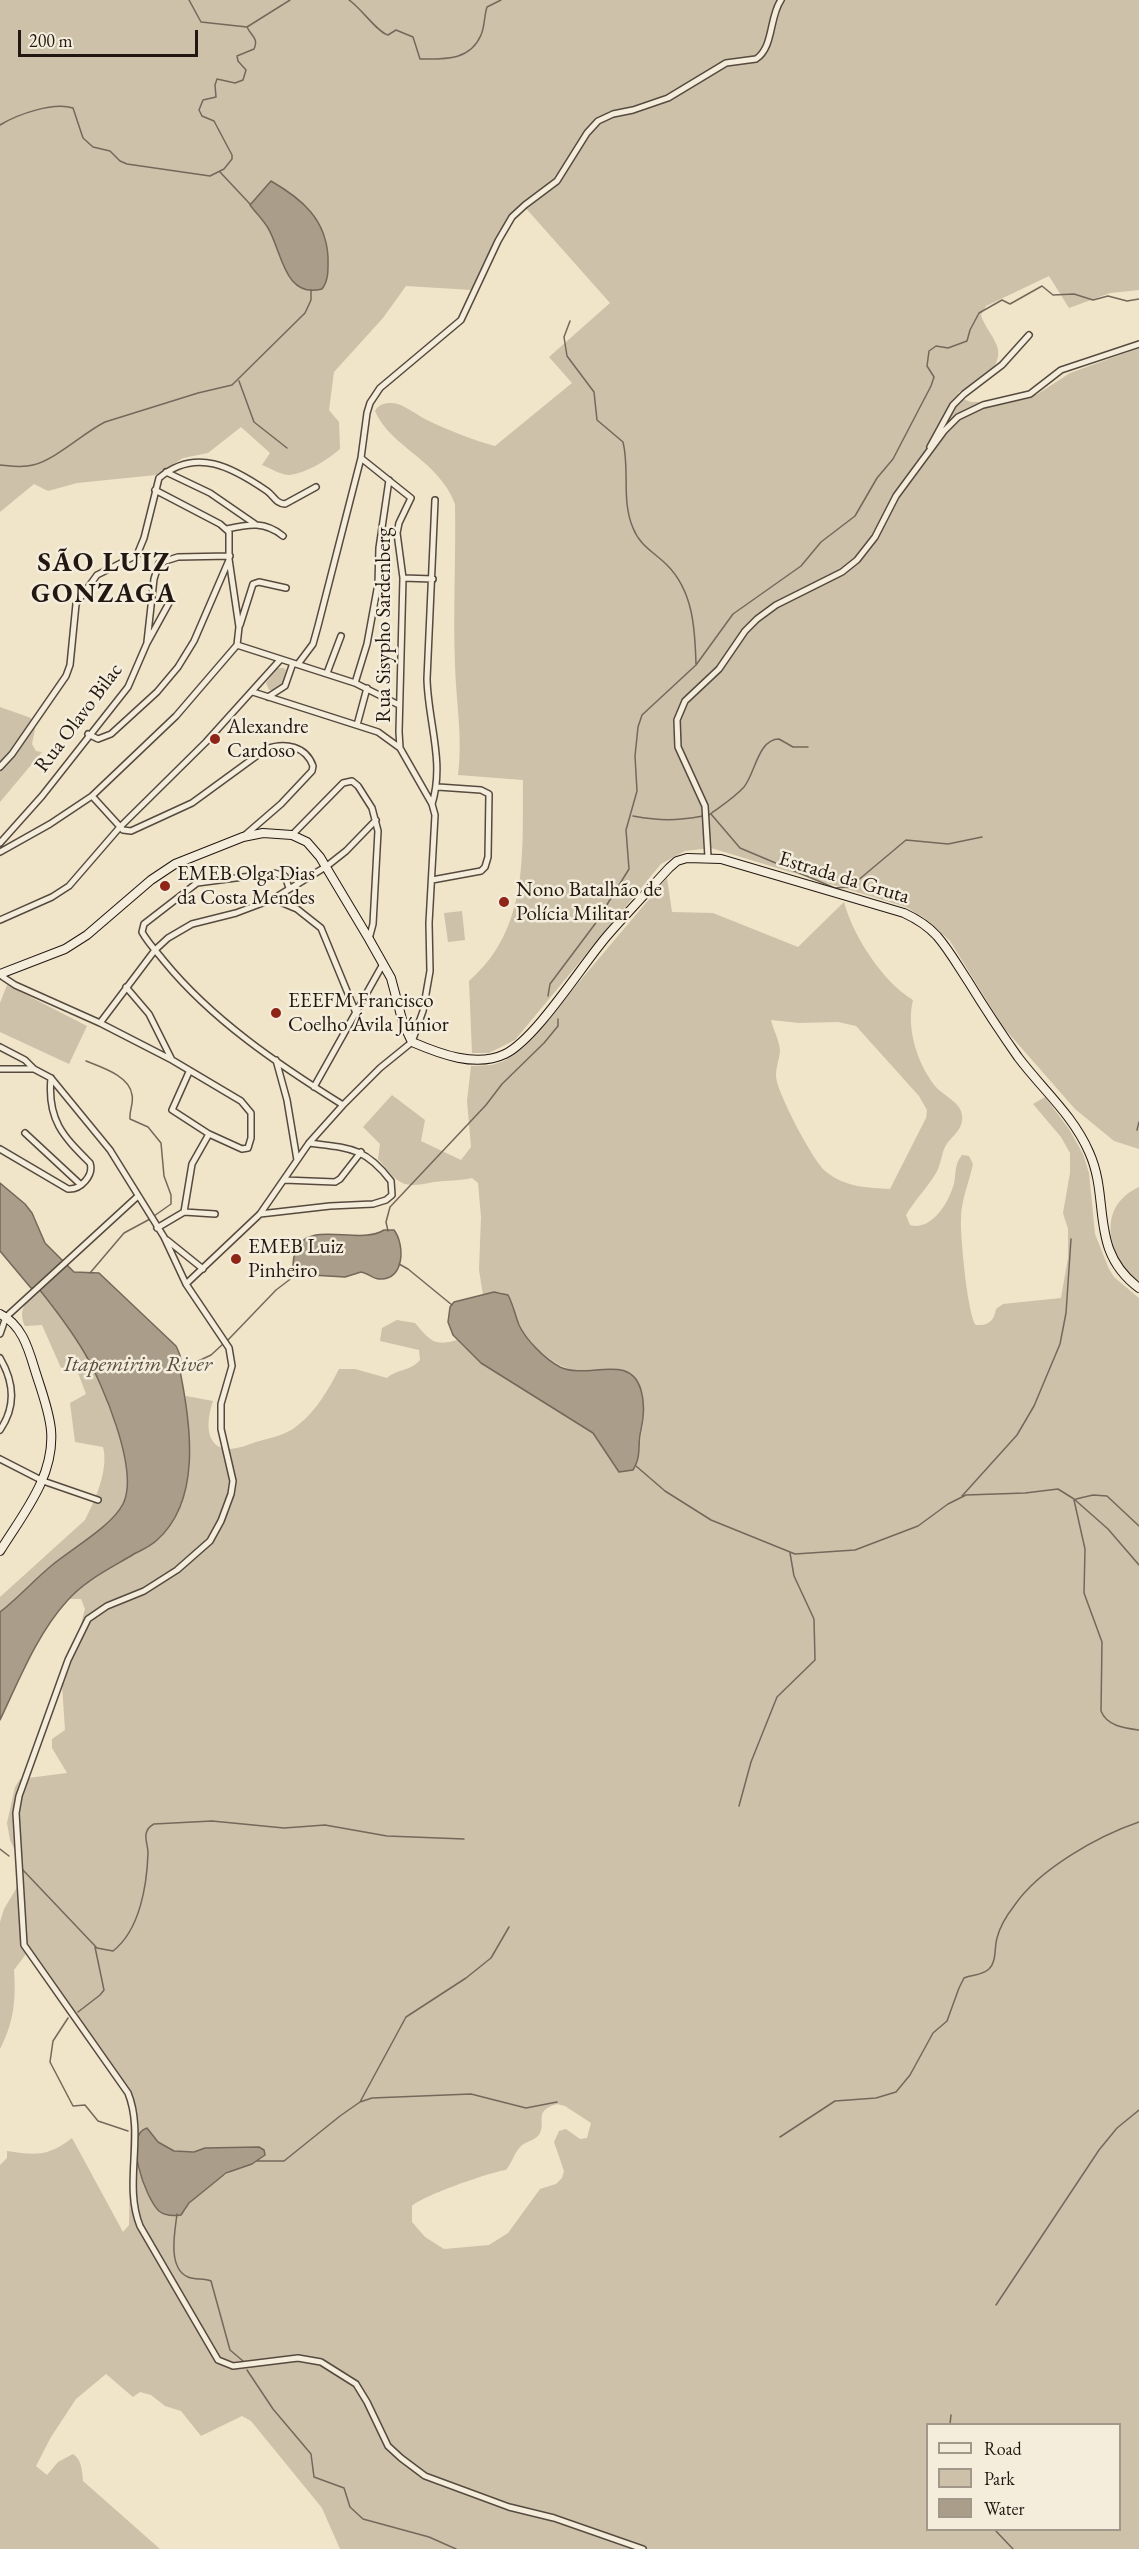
<!DOCTYPE html>
<html>
<head>
<meta charset="utf-8">
<style>
  body { margin:0 }
  #map { position:relative; width:1139px; height:2549px; overflow:hidden; background:#f0e4c9; font-family:"EB Garamond",serif }
  canvas { display:block }
  .legend { position:absolute; left:926px; top:2423px; width:195px; height:108px; box-sizing:border-box; background:#f5eddc; border:2px solid #a1978b; margin:0; padding:8px 10px; list-style:none; font-size:18px; color:#231711 }
  .legend li { display:flex; align-items:center; gap:12px; height:30px }
  .legend b { width:30px; border:2px solid #a1978b }
  .scale { position:absolute; left:18px; top:30px; width:180px; height:27px; box-sizing:border-box; border:3px solid #231711; border-top:0; padding-left:8px; font-size:18px; line-height:21px; white-space:nowrap; color:#231711; -webkit-text-stroke:4px #f5eddc; paint-order:stroke }
</style>
</head>
<body>
<div id="map">
<canvas width="1139" height="2549"></canvas>
<ul class="legend">
<li><b style="height:8px;background:#f5eddc"></b>Road</li>
<li><b style="height:16px;background:#cdc1aa"></b>Park</li>
<li><b style="height:16px;background:#aa9e8a"></b>Water</li>
</ul>
<div class="scale">200 m</div>
</div>
<script>
const context = document.querySelector('canvas').getContext('2d');
context.lineJoin = 'round';
function fillPath(path, color) {
  context.fillStyle = color;
  context.fill(path, 'evenodd');
}
function strokePath(path, color, width, dash) {
  context.strokeStyle = color;
  context.lineWidth = width;
  context.lineCap = dash ? 'butt' : 'round';
  context.setLineDash(dash || []);
  context.stroke(path);
}
function drawText(font, color, halo, rows, align = 'center') {
  context.font = font + ' "EB Garamond",serif';
  context.lineWidth = 5;
  context.setLineDash([]);
  context.textBaseline = 'middle';
  context.strokeStyle = halo;
  context.fillStyle = color;
  for (const [text, x, y, turn = 0] of rows) {
    context.save();
    context.translate(x, y);
    context.rotate((+turn || 0) * Math.PI / 180);
    context.textAlign = isNaN(turn) ? turn : align;
    if (halo) context.strokeText(text, 0, 0);
    context.fillText(text, 0, 0);
    context.restore();
  }
}
const green = new Path2D(`
  M0,0H1139V290L1110,293L1069,308L1049,276L986,306L981,315C984,327 996,338 998,350C1001,372 973,384 958,393L960,398L971,402H993L1036,395L1070,373L1139,348V1149L1114,1141L1075,1109L1003,1027L950,941L926,919L906,907L711,848L685,851L661,864L515,1040L489,1053H472L469,981C530,928 522,853 523,780L458,775C463,738 456,702 455,665C453,611 456,557 455,504C438,459 391,448 375,411C378,405 384,403 391,403C404,403 417,416 429,421C448,430 475,441 495,446L572,383L549,357L610,303L523,205L506,222L472,290L406,286L383,318L334,372L329,410L339,422L340,449C327,460 307,473 289,475C281,475 270,468 262,465L270,453L241,427L208,453L183,458L156,475L77,483L48,491L34,484L0,512ZM250,206L312,213L326,238L328,276L278,250L268,228Z
  M277,668H284L286,670L282,686L276,690H269L266,683Z
  M0,707L31,718L35,729L32,744L36,751L42,752L0,802Z
  M667,878L672,912L713,913L798,947L844,902C853,936 883,982 913,1000C906,1028 917,1063 935,1086C944,1097 965,1103 962,1121C960,1133 950,1137 945,1147C941,1155 941,1165 936,1173C927,1188 915,1200 906,1215L910,1225C931,1231 947,1205 953,1187C957,1176 953,1166 962,1155L969,1156L973,1164C969,1183 961,1200 961,1219C960,1235 968,1317 976,1325C988,1326 994,1321 996,1309L1003,1304L1061,1298L1068,1258V1229L1063,1213L1070,1173V1153L1061,1137L1033,1104L1045,1097L1069,1129L1083,1154L1089,1173L1095,1234L1109,1269L1114,1277L1139,1298V2549H340L322,2508L251,2421L242,2416L201,2436L181,2411L165,2406L151,2395L140,2392L133,2397L106,2374L76,2399L51,2437L36,2466L47,2475L58,2462L73,2454C82,2460 82,2471 83,2481L160,2549H0V2165L7,2158V2151C35,2155 48,2157 72,2138L123,2232L129,2225L131,2101L85,2039L26,1954L14,1970C16,2000 14,2022 0,2049V1922L4,1909L19,1884L17,1855L10,1840L7,1823L15,1787L20,1779L67,1773L52,1748V1739L65,1730L61,1670L78,1635L85,1609L81,1599H68L94,1577L156,1541L186,1396L213,1401C207,1418 203,1448 229,1449C237,1449 248,1445 256,1442C270,1438 287,1435 298,1425C316,1411 329,1389 339,1369H355L387,1378C397,1369 411,1371 420,1360L419,1350L380,1341L382,1328L397,1320L415,1323C430,1340 433,1347 457,1340L481,1363L593,1433L617,1469L640,1442L644,1418L643,1397L612,1370C578,1372 566,1374 539,1350C532,1343 523,1333 519,1324C512,1309 515,1305 501,1292L483,1295L479,1270L481,1217L478,1183L472,1178C460,1181 447,1180 434,1182C401,1189 399,1184 378,1159L380,1144L363,1127L392,1095L425,1120L421,1141L461,1160L471,1147L467,1101L471,1066L492,1065L504,1061L524,1047ZM771,1020L799,1023L838,1022L856,1026L919,1096L927,1110L926,1118L890,1189C868,1188 844,1187 825,1171C812,1159 782,1101 777,1082C774,1071 779,1062 780,1051C780,1042 773,1029 771,1020ZM557,2104L565,2106L591,2123L587,2138L580,2139L566,2129L559,2131L554,2142L564,2171L562,2178L556,2184L540,2189L508,2233L489,2245L444,2249L425,2237L412,2222V2206C422,2196 490,2172 506,2170C512,2163 514,2153 521,2146C527,2141 537,2140 540,2133C546,2121 533,2111 557,2104ZM147,2129C153,2135 158,2144 166,2149C178,2155 241,2148 259,2147L252,2164C228,2171 197,2188 185,2211L160,2212L148,2195L138,2169ZM928,2424H1120V2530H928Z
  M462,911L465,940L448,942L444,913Z
  M7,985L87,1026L69,1064L0,1032V1003Z
  M1139,1187V1284C1109,1257 1094,1208 1139,1187Z
  M39,1289C55,1309 71,1330 84,1352C101,1382 140,1471 123,1504C111,1527 71,1549 51,1566C33,1581 18,1598 0,1612V1597L85,1520C95,1501 109,1469 103,1447L75,1442L70,1403L86,1394L75,1365L61,1368L42,1325L25,1326C17,1309 27,1300 39,1289Z`);
const water = new Path2D(`
  M271,181C302,199 326,219 328,257C328,269 329,280 322,289C284,299 282,251 268,228C263,220 256,213 250,205Z
  M0,1183L25,1204L32,1213L45,1243L74,1272L99,1273L176,1346C185,1364 178,1361 181,1376C191,1427 201,1501 157,1540C151,1546 142,1550 134,1554C111,1568 85,1580 67,1601C37,1634 19,1680 0,1720V1612C18,1598 33,1581 51,1566C71,1549 111,1527 123,1504C140,1471 102,1382 84,1352C71,1330 55,1309 39,1289L31,1288L0,1251Z
  M384,1230H394C405,1244 405,1281 379,1279C373,1279 368,1273 361,1272L345,1277L294,1274C292,1266 293,1258 296,1250C309,1219 359,1246 384,1230Z
  M494,1292L508,1295C513,1304 515,1315 519,1325C526,1340 545,1359 560,1367C588,1380 630,1352 641,1390C645,1404 644,1417 641,1430C637,1445 642,1456 633,1470L619,1472L593,1433L481,1363L453,1335L448,1322L450,1307L454,1302Z
  M147,2128L158,2142L174,2151L194,2152L205,2148L259,2147L264,2150L265,2155L252,2164L226,2173L189,2203L181,2215C174,2216 165,2216 159,2211C146,2199 122,2135 147,2128Z`);
const stream = new Path2D(`
  M189,0L201,22L247,27L290,0
  M349,0C361,8 379,34 388,35L396,30L413,37L420,59C444,59 470,61 481,35C485,26 484,16 487,7L501,0
  M0,125C18,114 53,102 73,108L83,138L93,147L110,151L120,161L127,164L210,176L224,169L232,159V155L214,121L202,116L199,110L203,100L216,97L215,85L217,79L235,83L243,80L246,70L238,61L237,56L254,49C259,38 251,36 247,27
  M220,172L250,204
  M570,321L564,337L567,356L594,392L597,420L623,442C630,470 621,500 633,528C640,546 654,552 667,565C693,591 695,628 696,664
  M239,381L254,422L287,448
  M0,465C11,466 22,468 33,465C55,460 83,433 105,422L198,393L232,385L305,313L311,300V290
  M711,814L740,848L835,888L850,887L906,840L948,844L982,837
  M709,815C721,806 734,798 744,787C755,774 758,739 779,739L793,747H808
  M633,816C661,821 675,821 703,816
  M548,996L550,984L595,924L629,869L626,830L637,791L635,756L638,727L642,715L696,665L733,614L801,566L821,542L855,516L877,478L893,459L931,386L934,377L927,366L929,351L936,346L948,348L967,341L970,330L979,313L1002,300L1010,304L1042,286L1053,295L1074,294L1093,300L1108,296L1127,301L1139,299
  M86,1061C101,1067 130,1076 132,1095C134,1103 129,1111 130,1119L148,1127L161,1143L164,1176L171,1195V1204L154,1216
  M1137,1130L1139,1122
  M388,1231L386,1222L390,1207L486,1105L502,1084L544,1043L558,1026V1019
  M399,1264L408,1269L452,1305
  M90,1273L124,1233L150,1219
  M227,1341L276,1290L297,1274
  M181,1361L192,1364L211,1355L223,1344
  M636,1466L665,1491L711,1520L795,1554L855,1550L918,1526L948,1504L966,1495L1025,1493L1058,1489L1074,1499L1108,1529L1139,1565
  M962,1496L1017,1435L1034,1406L1060,1344L1066,1313L1071,1239
  M1076,1499L1093,1495L1107,1496L1139,1526
  M1074,1500L1085,1549L1084,1593L1102,1642L1101,1711C1107,1726 1124,1728 1139,1730
  M739,1806L751,1762L777,1697L815,1660L814,1619L794,1576L790,1553
  M0,1849L9,1856
  M22,1869L97,1948L113,1951C140,1930 147,1885 148,1853C148,1846 145,1840 146,1834C147,1829 150,1826 154,1824L212,1821L284,1828L325,1825L387,1836L464,1839
  M78,2012L100,1995L104,1990L95,1947
  M68,2018L53,2041L50,2062L73,2106L85,2105L98,2121L128,2131
  M360,2102L406,2017L466,1978L491,1958L509,1927
  M780,2137L835,2101L876,2098L896,2092L910,2075L933,2033L947,2021L959,1988L964,1978C973,1974 981,1976 989,1969C997,1961 994,1948 997,1938C1000,1926 1007,1915 1014,1906C1039,1869 1098,1836 1139,1822
  M257,2161H284L340,2116L360,2102L372,2098L471,2094L526,2108L557,2102
  M177,2214C175,2231 167,2268 188,2277C195,2280 204,2278 211,2281L230,2350L243,2361
  M996,2305L1099,2150L1117,2128L1139,2110
  M247,2370L273,2409L311,2454L314,2477L344,2488L350,2507L363,2519L429,2537L456,2549
  M950,2424L951,2415
  M995,2530L1013,2549`);
const street = new Path2D(`
  M930,447L953,405L964,394L1002,365L1029,335
  M166,472L210,493L255,524
  M227,529C249,524 265,521 283,536
  M403,578L433,579
  M240,625L253,584L259,582L286,588
  M147,642L154,579L159,563L178,557L230,556
  M237,645L355,683L399,705
  M298,664L313,644L318,626L361,458
  M327,673L341,636
  M355,683L367,644L378,584L379,548L389,480
  M253,692L378,732L400,748
  M268,697L285,686L293,663
  M357,725L367,688
  M88,734L98,739L111,734L157,692L178,667L194,641L229,560
  M0,767L12,754L66,676L70,665L76,604L97,575L137,555L144,538L159,478C196,447 232,467 267,491C274,496 275,503 285,504L316,487
  M92,796L123,830L131,831L192,803L266,749C285,742 306,746 313,766L312,771L281,804L244,836
  M432,804C445,762 428,722 427,679L435,500
  M292,835L343,783L352,781L358,786L372,808L378,831L373,924L369,939
  M0,843L42,796L128,687L147,643L169,603
  M0,852L50,824L92,796L176,716L237,645L239,627L229,559V532L220,524L155,490
  M708,857L705,806L678,747L677,720L685,701L719,669L745,631L757,619L776,605L842,572L857,560L875,537L896,496L944,431L958,417L983,405L1030,394L1061,370L1139,344
  M432,880L481,871L485,867L488,857L489,794L481,790L438,787
  M289,888L285,876L274,873L197,883L144,924L142,932C148,943 157,952 164,961C212,1020 279,1065 343,1105
  M273,899L297,909L321,928L356,1013
  M0,920L52,897L69,886L120,827L206,742L280,660
  M0,975L15,985L100,1023L172,1060L241,1101L251,1113V1138L248,1148L242,1149L209,1134L172,1110L189,1072
  M126,987L149,1014L172,1060
  M100,1023L155,950L168,938L192,924L236,913L273,899L327,866L346,851L376,820
  M0,1047L25,1060L34,1069
  M276,1060L287,1100L297,1160
  M0,1069H34L51,1078L110,1150L164,1237L186,1284L229,1348L232,1366L221,1404V1429L233,1481L231,1494L221,1521L210,1541L177,1570L144,1591L107,1606L88,1619L68,1660L19,1796L16,1813L24,1945L128,2093C145,2135 123,2184 140,2226L218,2360L233,2366L298,2358L321,2362L356,2384L367,2402L388,2446L401,2458L425,2476L509,2507L554,2518L643,2549
  M314,1087L383,964
  M25,1133L81,1185
  M0,1149L68,1189C81,1190 94,1175 90,1163C63,1136 47,1120 51,1078
  M284,1180L335,1182L340,1179L361,1152
  M184,1212L192,1164L209,1134
  M260,1214L330,1206L373,1204L386,1200L392,1195L391,1181C365,1147 349,1148 309,1143
  M157,1228L184,1212L215,1214
  M167,1240L203,1269
  M186,1284L260,1214L309,1143L343,1105L380,1068L412,1042L423,1011L430,971L429,923L435,815L432,804L400,748L399,732L403,578L397,533L399,523L411,498L361,458L367,413L370,403L380,388L461,320L498,241L512,217L525,205L557,181L587,133L598,121L613,114L633,110L668,98L726,63L756,59C774,47 769,17 781,0
  M0,1334L6,1317L138,1196
  M0,1358C14,1382 16,1407 0,1430
  M0,1459L43,1481L98,1500`);
const secondary = new Path2D(`
  M0,974L65,949L87,935L151,880L175,864L243,837L263,833L292,835L307,842L320,857L369,939L391,978L403,1023L412,1042C440,1054 476,1068 505,1054C536,1039 582,965 607,936C627,913 648,891 669,868L677,861L687,858L721,859L904,913C917,919 927,925 937,936C949,950 958,966 968,981C984,1007 1001,1033 1018,1057C1042,1089 1073,1115 1089,1152C1111,1200 1088,1250 1139,1288
  M0,1314C21,1324 28,1347 34,1367C40,1387 49,1409 51,1430C55,1476 23,1514 0,1551`);
const markers = [
  [215,739,6,"#8f2418"],
  [165,886,6,"#8f2418"],
  [504,902,6,"#8f2418"],
  [276,1013,6,"#8f2418"],
  [236,1259,6,"#8f2418"]
];
const streetNames = [
  ["Rua Sisypho Sardenberg",384,625,-90],
  ["Rua Olavo Bilac",79,718,-53],
  ["Estrada da Gruta",844,878,17]
];
const poiNames = [
  ["Alexandre",227,727],
  ["Cardoso",227,751],
  ["EMEB Olga Dias",177,874],
  ["da Costa Mendes",177,898],
  ["Nono Batalhão de",516,890],
  ["Polícia Militar",516,914],
  ["EEEFM Francisco",288,1001],
  ["Coelho Ávila Júnior",288,1025],
  ["EMEB Luiz",248,1247],
  ["Pinheiro",248,1271]
];
const waterNames = [
  ["Itapemirim River",138,1365]
];
const districtNames = [
  ["SÃO LUIZ",104,564],
  ["GONZAGA",104,595]
];
fillPath(green, '#cdc1aa');
fillPath(water, '#aa9e8a');
strokePath(water, '#74685a', 1.5);
strokePath(stream, '#74685a', 1.5);
strokePath(street, '#564a3f', 8);
strokePath(secondary, '#231711', 10);
strokePath(street, '#f5eddc', 5);
strokePath(secondary, '#f5eddc', 8);
for (const [x, y, r, color] of markers) {
  const dot = new Path2D();
  dot.arc(x, y, r, 0, 2 * Math.PI);
  context.fillStyle = color;
  context.fill(dot);
  strokePath(dot, '#f5eddc', 2);
}
drawText('21px', '#231711', '#f5eddc', streetNames);
drawText('21px', '#231711', '#f5eddc', poiNames, 'left');
drawText('italic 22px', '#594d41', '#f5eddc', waterNames);
context.letterSpacing = '1.5px';
drawText('bold 27px', '#231711', '#f5eddc', districtNames);
context.letterSpacing = '0px';
</script>
</body>
</html>
